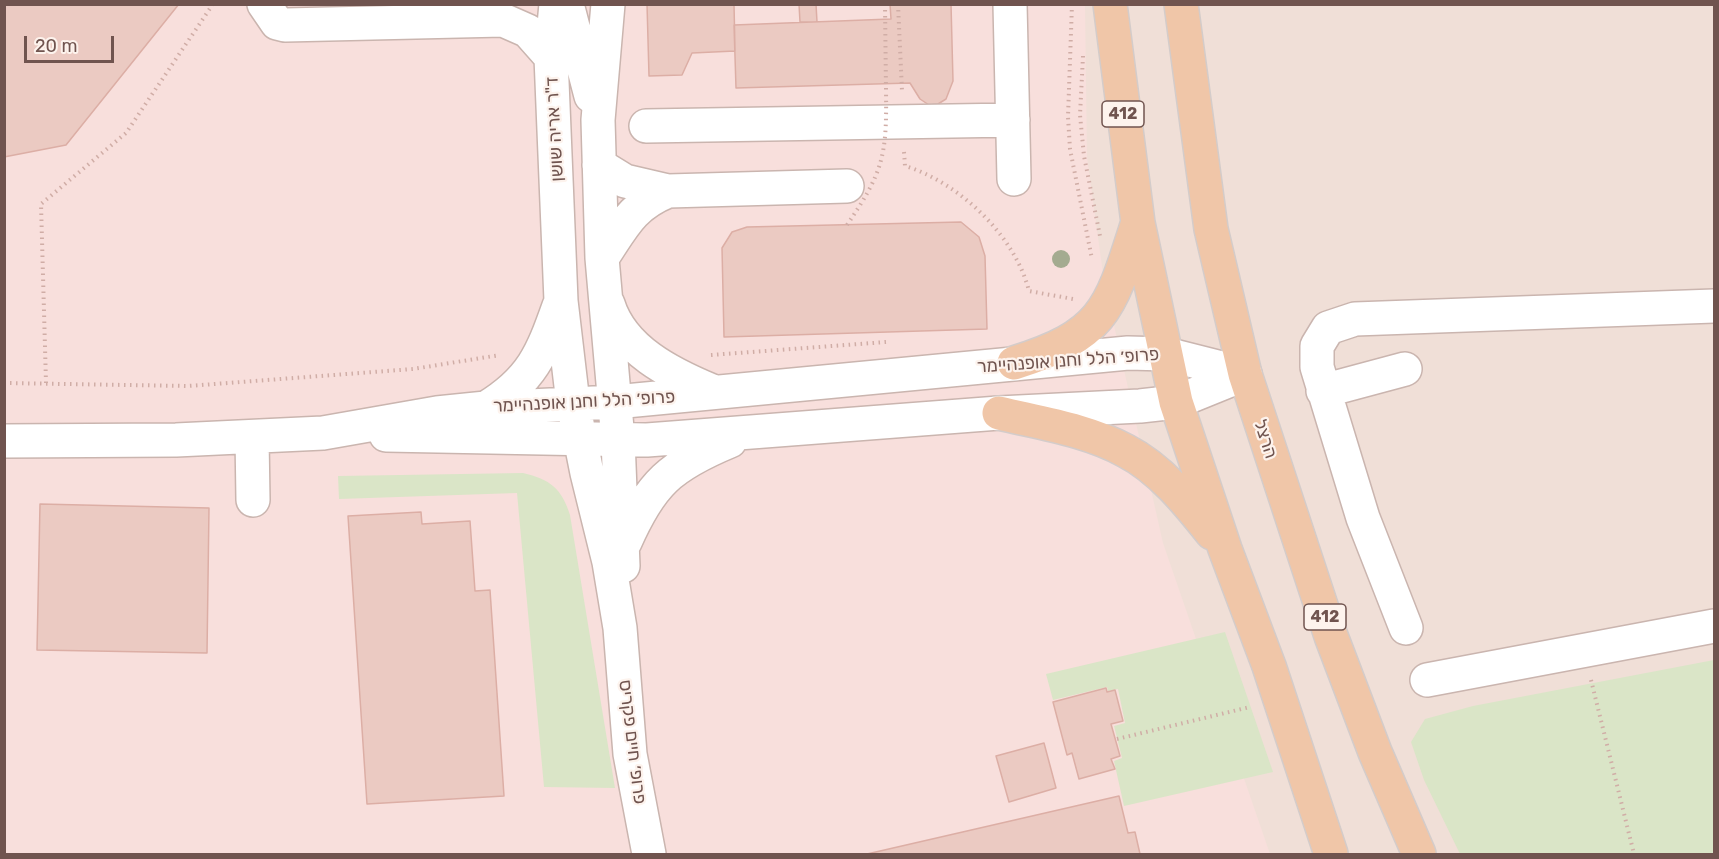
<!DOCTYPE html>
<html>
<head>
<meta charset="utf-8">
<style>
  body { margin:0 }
  #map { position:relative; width:1719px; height:859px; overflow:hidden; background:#f9eee7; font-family:Rubik,sans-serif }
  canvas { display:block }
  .frame { position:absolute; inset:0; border:6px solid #70544f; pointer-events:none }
  .scale { position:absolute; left:24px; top:36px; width:90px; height:27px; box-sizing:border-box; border:3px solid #70544f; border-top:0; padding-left:8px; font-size:18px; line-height:21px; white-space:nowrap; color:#70544f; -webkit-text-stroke:4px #fdf3ed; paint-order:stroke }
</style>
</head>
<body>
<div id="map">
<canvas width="1719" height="859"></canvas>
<div class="frame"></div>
<div class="scale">20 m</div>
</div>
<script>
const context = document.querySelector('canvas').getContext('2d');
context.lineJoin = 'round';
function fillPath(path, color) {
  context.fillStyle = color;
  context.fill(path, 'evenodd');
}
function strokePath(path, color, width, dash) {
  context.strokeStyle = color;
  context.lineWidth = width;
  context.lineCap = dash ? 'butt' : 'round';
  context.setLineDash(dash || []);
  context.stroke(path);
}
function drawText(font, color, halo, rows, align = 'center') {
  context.font = font + ' Rubik,Heebo,sans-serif';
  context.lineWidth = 4.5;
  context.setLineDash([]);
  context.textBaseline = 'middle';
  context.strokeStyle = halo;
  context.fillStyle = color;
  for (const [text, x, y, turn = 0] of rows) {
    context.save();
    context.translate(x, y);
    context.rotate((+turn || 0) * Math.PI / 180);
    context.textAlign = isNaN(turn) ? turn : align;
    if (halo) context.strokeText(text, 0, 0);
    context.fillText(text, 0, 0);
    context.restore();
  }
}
const residential = new Path2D(`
  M5,5H1714V854H5Z`);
const commercial = new Path2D(`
  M5,5H1085L1087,157L1104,281L1163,543L1270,854H5Z`);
const green = new Path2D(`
  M523,473C550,479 562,489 570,515L615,788L544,787L517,493L339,499L338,476Z
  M1225,632L1273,772L1124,806L1114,761L1122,758L1114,726L1125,723L1118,689L1108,691L1107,687L1053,700L1046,674Z
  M1714,660V854H1460L1424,780L1411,742L1425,719L1473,706Z`);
const building = new Path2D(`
  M4,4H179L66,145L4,157Z
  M647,4H734L735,51L692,53L682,75L649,76Z
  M799,4H816L817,22H800Z
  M890,4H951L953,81L946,99L938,104L929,105L920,99L910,83L736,88L734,25L891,19Z
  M961,222L979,237L985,256L987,329L724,337L722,248L732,232L747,227Z
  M40,504L209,508L207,653L37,650Z
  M421,512L422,524L470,521L475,591L490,590L504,796L367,804L348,516Z
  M1106,688L1107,692L1115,690L1123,721L1111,724L1120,756L1111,759L1115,769L1079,779L1072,753L1067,755L1053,702Z
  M1044,743L1056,788L1009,802L996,756Z
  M1119,796L1128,833L1135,832L1140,854H867Z`);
const path = new Path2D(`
  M885,4L886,91
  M898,4L902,91
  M1072,4L1068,117L1070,149L1092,259
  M1083,56L1080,115L1084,156L1100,236
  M904,152L905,166C958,182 1015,235 1029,291L1073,299
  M711,355L886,342
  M4,383L188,386L413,369L500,355
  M46,383L41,204L126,133L213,4
  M1591,680L1634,854
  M1117,739L1250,707`);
const minor = new Path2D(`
  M264,4L277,23L285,25L503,20L528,31L551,57
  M556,4L551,57L561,301L573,403L587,473L609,562L620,628L630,754L649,854
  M567,4L591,96
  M608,4L598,120L602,258L618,440L623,566
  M1010,4L1014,179
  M646,126L1013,120
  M599,165L625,181L668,191L847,186
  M602,258C623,227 631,206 668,191
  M608,304C622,350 671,374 712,391
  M1323,391L1405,369
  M486,408C532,380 542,354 559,306
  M386,435L647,440L999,413L1140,406L1176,402L1245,374
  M252,437L253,500
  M4,441L176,440L323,433L437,413L486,408L615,402L1128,353L1166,354L1245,374
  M625,542C651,483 670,466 730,441
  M1406,628L1363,518L1317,367V346L1328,328L1355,319L1714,306
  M1427,680L1714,626`);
const major = new Path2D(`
  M1110,4L1138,223L1176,402L1225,549L1269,666L1331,854
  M1181,4L1211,229L1245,374L1331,636L1375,752L1419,854
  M1014,363C1104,335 1110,310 1137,225
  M999,413C1041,423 1088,430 1126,451C1161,469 1188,503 1212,533`);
const pathBridge = new Path2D(`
  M847,225C883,172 887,156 886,91`);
const trees = [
  [1061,259]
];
const shields = [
  [1123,114,42],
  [1325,617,42]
];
const shieldNames = [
  ["412",1123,114],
  ["412",1325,617]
];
const streetNames = [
  ["ד\"ר אריה שושן",555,129,-93],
  ["פרופ׳ הלל וחנן אופנהיימר",1068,361,-4],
  ["פרופ׳ הלל וחנן אופנהיימר",584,402,-3],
  ["הרצל",1265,439,72],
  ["פרופ׳ חיים פקריס",632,742,83]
];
fillPath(residential, '#f0dfd7');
fillPath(commercial, '#f8dfdc');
fillPath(green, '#dae5c7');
fillPath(building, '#ebcac2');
strokePath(building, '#dcaea5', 1.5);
strokePath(minor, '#cab5af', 36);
strokePath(major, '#d4ccca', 36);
strokePath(path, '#d0ada6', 4, [1.5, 4.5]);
strokePath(minor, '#fff', 33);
strokePath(major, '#f0c6a8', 33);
strokePath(pathBridge, '#d0ada6', 4, [1.5, 4.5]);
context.fillStyle = '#a4ab90';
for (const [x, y] of trees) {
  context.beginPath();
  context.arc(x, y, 9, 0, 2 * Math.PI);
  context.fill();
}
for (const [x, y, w] of shields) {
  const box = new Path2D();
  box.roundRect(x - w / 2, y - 13, w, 26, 4.5);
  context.fillStyle = '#fdf3ed';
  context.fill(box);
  strokePath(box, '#70544f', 1.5);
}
drawText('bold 16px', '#70544f', null, shieldNames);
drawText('18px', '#70544f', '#fdf3ed', streetNames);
</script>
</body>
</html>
